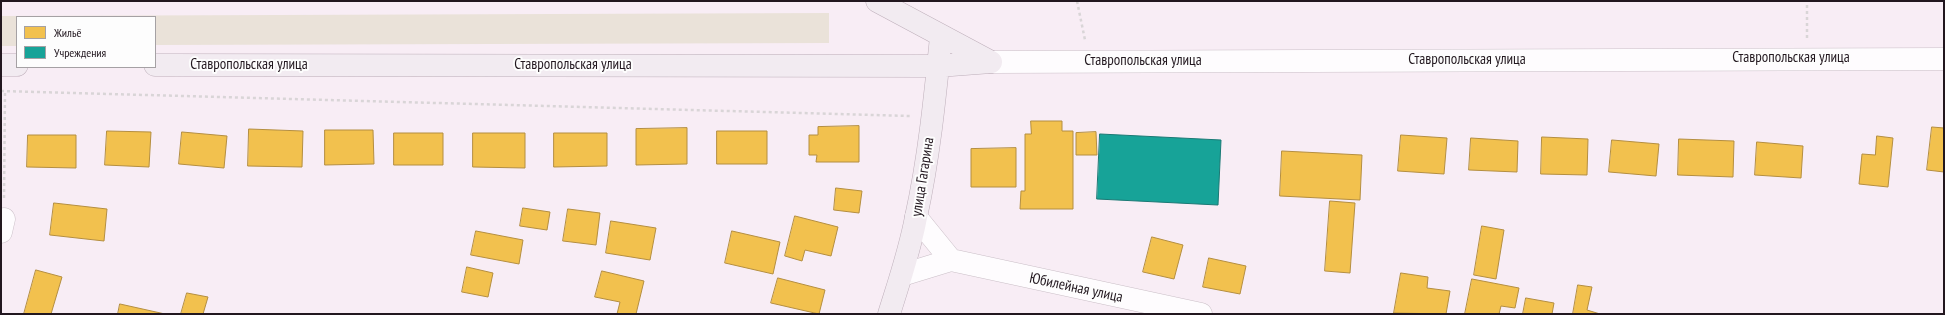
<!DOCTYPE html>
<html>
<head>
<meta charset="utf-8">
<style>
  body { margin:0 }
  #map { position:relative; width:1945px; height:315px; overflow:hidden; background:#f8edf5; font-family:"PT Sans Narrow",sans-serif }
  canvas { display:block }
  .frame { position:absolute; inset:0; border:2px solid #22171f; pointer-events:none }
  .legend { position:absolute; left:16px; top:16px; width:140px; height:52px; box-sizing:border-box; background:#fdfdfd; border:1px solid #a5a1a4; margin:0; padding:5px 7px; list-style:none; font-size:12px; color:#22171f }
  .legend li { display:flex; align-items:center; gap:8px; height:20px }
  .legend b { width:20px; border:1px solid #a5a1a4 }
</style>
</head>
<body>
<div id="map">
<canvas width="1945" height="315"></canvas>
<div class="frame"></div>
<ul class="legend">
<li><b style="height:11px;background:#f2c14e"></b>Жильё</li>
<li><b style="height:11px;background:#17a398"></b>Учреждения</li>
</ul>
</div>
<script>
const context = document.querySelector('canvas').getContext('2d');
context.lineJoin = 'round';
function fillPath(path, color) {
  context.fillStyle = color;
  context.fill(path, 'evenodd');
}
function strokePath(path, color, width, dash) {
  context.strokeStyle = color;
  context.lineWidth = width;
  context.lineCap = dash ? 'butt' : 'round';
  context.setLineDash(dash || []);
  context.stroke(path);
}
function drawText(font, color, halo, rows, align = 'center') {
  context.font = font + ' "PT Sans Narrow",sans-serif';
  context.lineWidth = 4;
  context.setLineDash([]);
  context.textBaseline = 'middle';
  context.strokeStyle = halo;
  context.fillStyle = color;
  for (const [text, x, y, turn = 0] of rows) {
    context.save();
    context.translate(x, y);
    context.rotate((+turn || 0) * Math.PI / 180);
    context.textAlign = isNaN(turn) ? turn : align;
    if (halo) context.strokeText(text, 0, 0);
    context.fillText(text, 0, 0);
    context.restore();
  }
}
const green = new Path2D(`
  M829,13V43L155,45V17H17V46H1V16Z`);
const homes = new Path2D(`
  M1031,121H1062V131H1073V209H1020L1021,191H1025V134H1031Z
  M859,126V162H816L817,155H809V135H818V127Z
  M1932,127L1944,128V172L1927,170Z
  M687,128V164L636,165V129Z
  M249,129L303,131L302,167L248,166Z
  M325,130H373L374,164L325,165Z
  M107,131L151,132L149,167L105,165Z
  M717,131H767V164H717Z
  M182,132L227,136L224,168L179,164Z
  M1096,132L1097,155H1076V133Z
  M394,133H443V165H394Z
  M473,133H525V168L473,167Z
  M554,133H607V166L554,167Z
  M28,135H76V168L27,167Z
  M1401,135L1447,138L1444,174L1398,171Z
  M1877,136L1893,138L1888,187L1859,184L1862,154L1875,155Z
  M1542,137L1588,139L1587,175L1541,174Z
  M1471,138L1518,141L1517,172L1469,170Z
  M1679,139L1734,141L1733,177L1678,175Z
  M1612,140L1659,144L1656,176L1609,172Z
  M1757,142L1803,146L1801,178L1755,175Z
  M1016,148V187H971V149Z
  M1282,151L1362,155L1360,200L1280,196Z
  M836,188L862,191L859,213L834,210Z
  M1330,201L1355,203L1350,273L1325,271Z
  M54,203L107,209L104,241L50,235Z
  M523,208L550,212L547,230L520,226Z
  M568,209L600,213L596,245L563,241Z
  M795,216L838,227L831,256L805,250L802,261L785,256Z
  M611,221L656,228L650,260L606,253Z
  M1482,226L1504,230L1496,279L1474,275Z
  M476,231L523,240L519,264L471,255Z
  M732,231L780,242L773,274L725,263Z
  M1152,237L1183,245L1174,279L1143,272Z
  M1209,258L1246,266L1240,294L1203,287Z
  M467,267L493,273L488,297L462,292Z
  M36,270L62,277L51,314H24Z
  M602,271L644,281L636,314H617L620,302L595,297Z
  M1401,273L1428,277L1427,288L1450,291L1446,314L1394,313Z
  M778,278L825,290L819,314L771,303Z
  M1472,279L1519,288L1515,308L1501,306L1499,314H1465Z
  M1578,285L1592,287L1587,310L1600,314H1573Z
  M187,293L208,297L203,314H181Z
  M1526,298L1554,303L1552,314H1523Z
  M120,304L165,314H118Z`);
const public = new Path2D(`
  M1100,134L1221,140L1218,205L1097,199Z`);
const path = new Path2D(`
  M1077,1L1085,40
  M1807,38V1
  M1,91L910,116
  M4,198L5,91`);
const minor = new Path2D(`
  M991,62L1944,59
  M916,217L951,260
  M1,232L4,219
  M902,275L951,260L1201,314`);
const major = new Path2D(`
  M877,1L991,62
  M1,65H17
  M155,65L938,66L991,62
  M889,314C899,282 910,250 916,217C929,158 935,97 941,37`);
const streetNames = [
  ["Ставропольская улица",1791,58],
  ["Ставропольская улица",1467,60],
  ["Ставропольская улица",1143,61],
  ["Ставропольская улица",249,65],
  ["Ставропольская улица",573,65],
  ["улица Гагарина",923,177,-81],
  ["Юбилейная улица",1076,288,12]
];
fillPath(green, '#eae2d9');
fillPath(homes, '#f2c14e');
strokePath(homes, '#b48e40', 1);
fillPath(public, '#17a398');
strokePath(public, '#1a7974', 1);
strokePath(minor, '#cabfc7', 23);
strokePath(major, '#bdaeb9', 23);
strokePath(path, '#d9d5d7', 2.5, [3, 3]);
strokePath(minor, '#fefcfe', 22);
strokePath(major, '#f2ebf1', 22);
drawText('15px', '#22171f', '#fdfdfd', streetNames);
</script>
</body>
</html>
